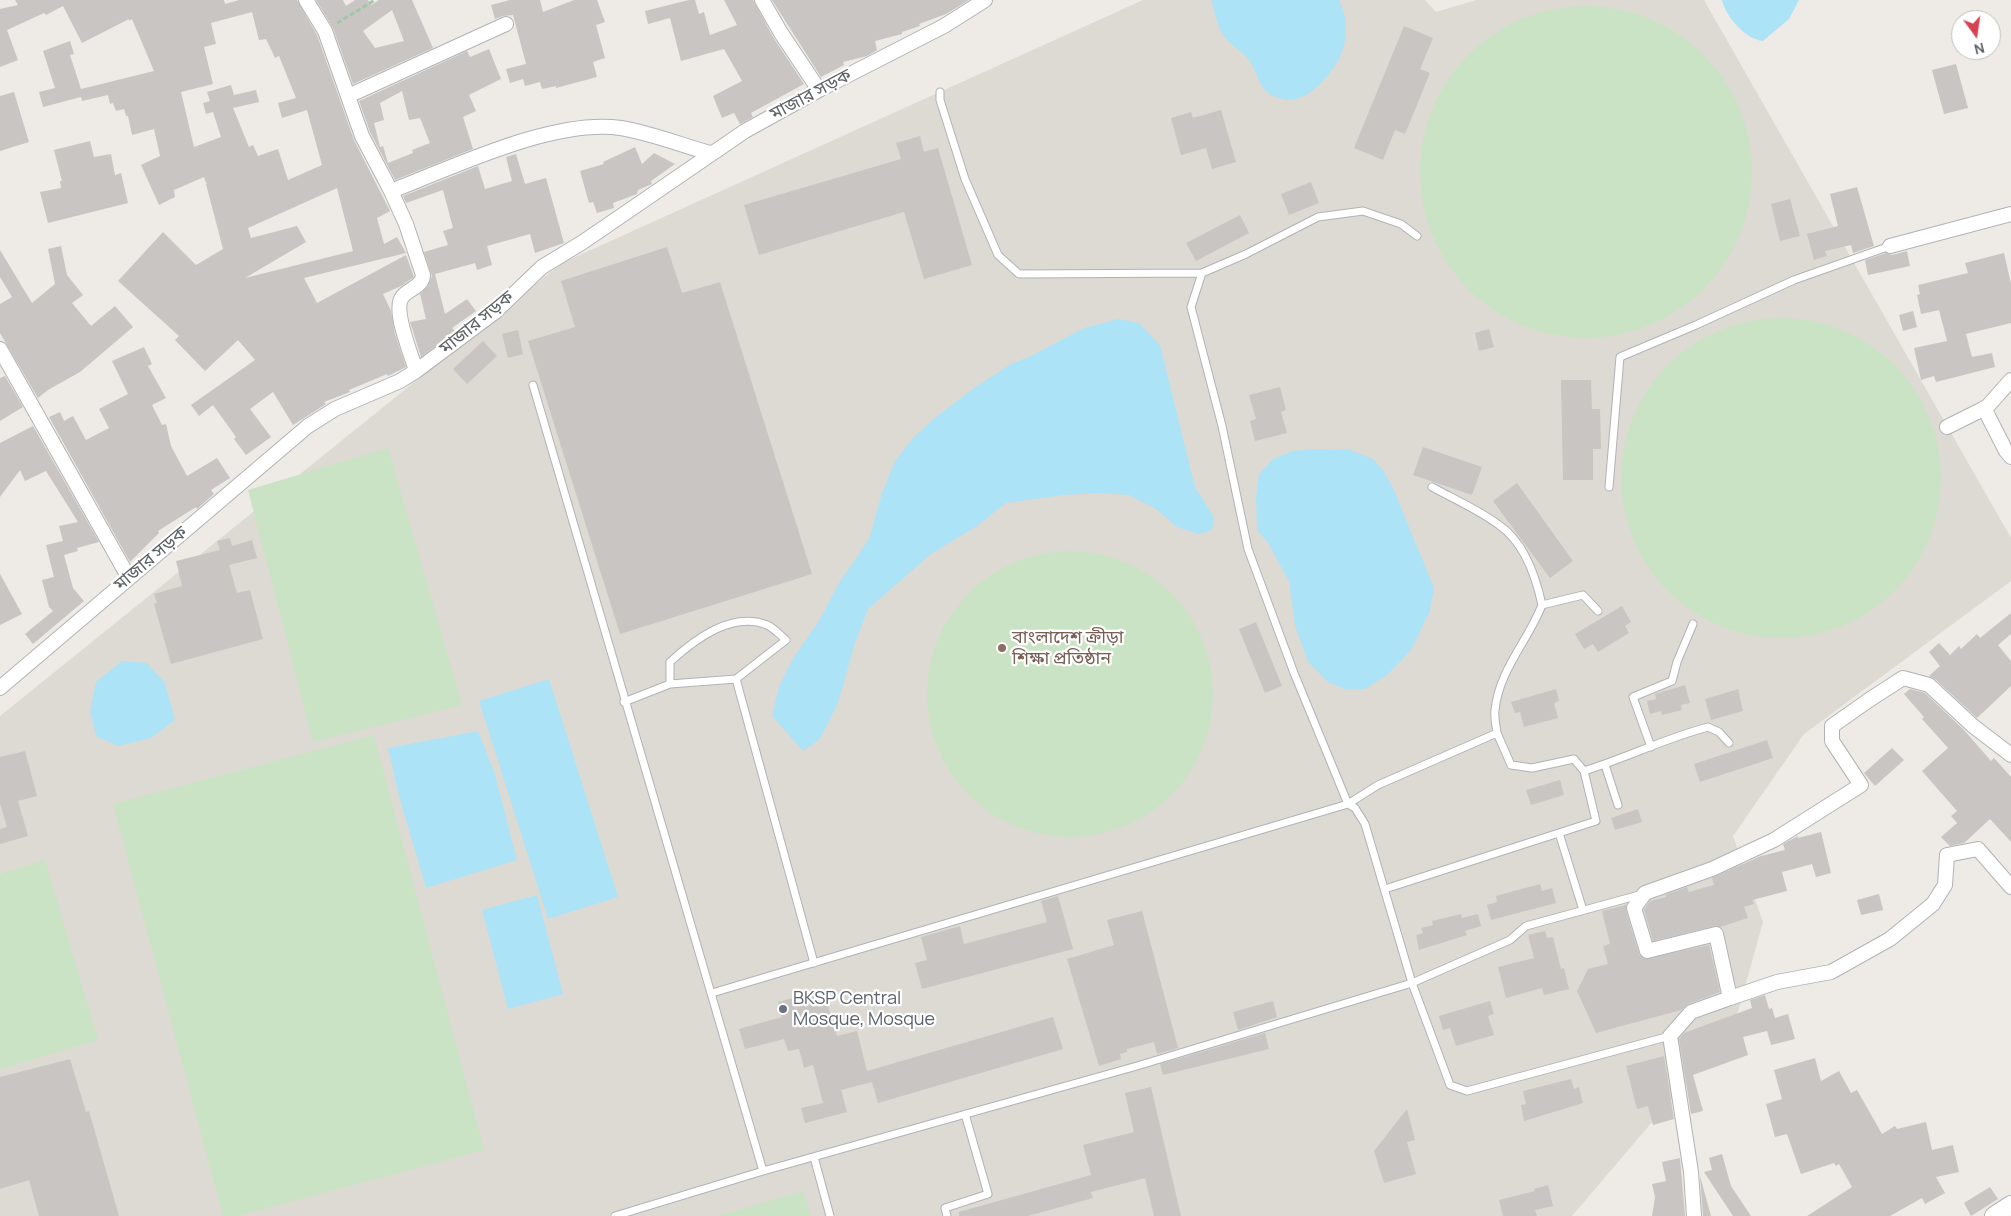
<!DOCTYPE html>
<html>
<head>
<meta charset="utf-8">
<style>
  body { margin:0 }
  #map { position:relative; width:2011px; height:1216px; overflow:hidden; background:#eeeae5; font-family:Manrope,sans-serif }
  canvas { display:block }
  .north { position:absolute; left:1951px; top:10px; width:50px; height:50px; box-sizing:border-box; background:#fff; border:1px solid #bec0c1; border-radius:50%; rotate:166deg; font-size:14px; font-weight:700; line-height:20px; text-align:center; color:#5d6164 }
  .north::after { content:''; display:block; margin:auto; width:18px; height:22px; background:#d74250; clip-path:polygon(50% 0,100% 100%,50% 72%,0 100%) }
</style>
</head>
<body>
<div id="map">
<canvas width="2011" height="1216"></canvas>
<div class="north">N</div>
</div>
<script>
const context = document.querySelector('canvas').getContext('2d');
context.lineJoin = 'round';
function fillPath(path, color) {
  context.fillStyle = color;
  context.fill(path, 'evenodd');
}
function strokePath(path, color, width, dash) {
  context.strokeStyle = color;
  context.lineWidth = width;
  context.lineCap = dash ? 'butt' : 'round';
  context.setLineDash(dash || []);
  context.stroke(path);
}
function drawText(font, color, halo, rows, align = 'center') {
  context.font = font + ' Manrope,"Noto Sans Bengali",sans-serif';
  context.lineWidth = 4.5;
  context.setLineDash([]);
  context.textBaseline = 'middle';
  context.strokeStyle = halo;
  context.fillStyle = color;
  for (const [text, x, y, turn = 0] of rows) {
    context.save();
    context.translate(x, y);
    context.rotate((+turn || 0) * Math.PI / 180);
    context.textAlign = isNaN(turn) ? turn : align;
    if (halo) context.strokeText(text, 0, 0);
    context.fillText(text, 0, 0);
    context.restore();
  }
}
const education = new Path2D(`
  M1143,0H1425L1436,12L1476,0H1704L2011,538V581L1804,734L1733,836L1763,922L1734,1026L1572,1216H0V716L562,263Z`);
const green = new Path2D(`
  M1420 172a166 166 0 1 1 332 0a166 166 0 1 1-332 0Z
  M1621 478a160 160 0 1 1 320 0a160 160 0 1 1-320 0Z
  M388,448L462,705L313,742L248,490Z
  M927 694a143 143 0 1 1 286 0a143 143 0 1 1-286 0Z
  M374,735L484,1150L237,1216H223L113,804Z
  M45,860L98,1040L0,1069V874Z
  M803,1191L811,1216H718Z`);
const water = new Path2D(`
  M1211,0H1339C1347,16 1348,35 1342,52C1334,72 1307,106 1283,99C1279,98 1272,96 1268,93C1259,86 1257,73 1251,63C1244,52 1229,45 1222,33C1216,24 1215,10 1211,0Z
  M1722,0H1799L1789,19L1763,41C1745,39 1726,17 1722,0Z
  M1118,319L1139,323L1160,345L1195,487L1214,517L1212,530L1199,534L1177,527L1156,509L1129,495L1100,493L1063,495L1006,503L977,526L931,554L868,609L855,643L838,703L820,739L803,751L772,716L779,686L794,657L819,621L839,583L869,539L882,493L895,461L913,438L936,417L974,388L1011,364L1031,356L1084,328Z
  M1316,449L1350,450L1373,459L1383,470L1393,488L1434,588L1430,611L1411,650L1387,675L1365,689H1345L1328,682L1308,662L1295,626L1289,581L1268,543L1257,530L1256,496L1259,474L1273,459L1293,451Z
  M122,661L147,663L165,683L175,720L151,738L118,746L96,736L90,711L96,682Z
  M549,679L618,897L548,919L479,701Z
  M478,731L495,774L517,860L426,888L399,796L388,748Z
  M537,895L563,994L508,1009L482,910Z`);
const building = new Path2D(`
  M15,0H224L225,4L239,0H297L317,35L354,140L390,211L377,218L384,244L397,237L406,253L304,278L317,303L406,255L414,277L401,286L383,294L391,311L395,334L406,367L388,376L387,374L349,390L350,392L324,402L326,404L293,425L273,392L250,409L271,437L246,455L234,439L236,437L213,405L199,416L191,405L255,360L238,340L205,371L175,340L179,336L118,281L163,232L196,265L223,249L206,184L208,182L206,183L204,177L174,190L175,197L159,205L141,165L160,156L154,129L132,135L128,116H126L124,109L116,111L113,103L110,104L108,95L82,101L81,97L43,107L39,92L55,88L43,51L70,41L74,54L70,55L81,89L154,71L132,19L129,21V19L82,43L63,6L46,15L44,13L7,30L18,60L0,67V9L18,5ZM252,12L259,40L266,39L275,58L279,56L296,98L278,103L282,118L307,110L322,165L288,180L278,149L258,156L253,145L249,147L233,108L259,102L256,90L234,95L231,85L207,92L210,101L203,103L206,114L213,112L221,137L194,147L181,92L213,84L204,47L216,44L211,23ZM337,188L353,251L245,278L306,242L297,226L251,238L248,228Z
  M316,0H343L346,6L355,0H368L371,5L379,0H412L433,48L353,84L333,28ZM392,10L404,41L375,48L363,31Z
  M510,0H540L543,12L574,0H597L605,22L596,25L605,58L593,62L597,77L556,88V86L542,89L540,82L525,86L523,79L510,83L506,69L526,64L513,15L503,16L495,19L491,5Z
  M689,0H695L699,14L704,12L710,35L737,25L724,0H753L773,37L804,84L751,113L753,117L740,124L734,113L722,118L713,96L742,81L724,49L681,61L670,18L648,24L645,11Z
  M772,0H969L946,14L919,24L920,26L902,32V34L875,41L877,50L867,56L843,62L844,65L821,77Z
  M1404,26L1433,38L1420,69L1430,73L1405,134L1395,130L1383,160L1354,148Z
  M489,49L501,79L469,95L476,111L463,117L473,149L395,180L370,132L359,101L467,51L470,57ZM402,91L409,120L420,118L430,143L412,150L413,153L388,163L383,146L380,147L374,123L384,120L380,103Z
  M1956,64L1968,108L1944,114L1932,70Z
  M14,92L29,142L0,151V96Z
  M1221,110L1236,162L1212,169L1206,148L1181,155L1171,118L1191,112L1193,118Z
  M920,136L924,152L938,148L972,265L924,279L904,212L759,255L744,205L901,159L896,143Z
  M90,141L94,157L111,154L115,175L121,173L128,203L48,223L40,192L61,188L60,181H62L54,150Z
  M635,147L642,164L654,153L675,164L651,181L652,184L638,190L637,194L613,203L614,208L597,213L593,202L589,203L580,171L604,164L603,162Z
  M516,154L525,184L546,178L564,243L535,253L530,234L487,246L492,265L477,270L475,263L435,274L445,314L467,299L476,311L452,328L455,331L421,357L410,322L426,319L420,294L428,286L432,276L424,252L448,245L443,231L453,228L443,190L406,203L403,196L478,166L485,189L512,181L506,157Z
  M1311,182L1319,203L1289,215L1281,194Z
  M1857,187L1874,246L1853,253L1851,245L1825,251L1827,256L1814,260L1807,234L1838,226L1830,194Z
  M1790,199L1800,236L1780,241L1771,204Z
  M1240,215L1249,233L1196,261L1186,243Z
  M61,246L67,275L83,295L72,303L91,326L115,306L133,327L80,372L48,390L38,398L0,333V304L12,297L0,277V250L32,303L55,284L48,249Z
  M667,247L682,293L720,282L812,574L620,634L528,341L575,327L561,281Z
  M1907,251L1910,266L1868,275L1865,260L1886,253L1892,255Z
  M2004,253L2011,284V323L1966,334L1972,357L1992,353L1995,367L1936,382L1934,376L1921,380L1914,348L1947,341L1939,310L1921,314L1917,295L1920,294L1918,285L1968,273L1965,263Z
  M1913,311L1917,327L1903,331L1899,315Z
  M1489,329L1494,347L1479,351L1475,333Z
  M518,330L523,354L508,358L502,334Z
  M483,341L497,356L467,384L453,369Z
  M144,347L152,364L148,366L166,398L152,405L162,425L166,424L171,446L187,476L217,458L230,478L211,490L214,494L197,509L196,507L158,531L159,533L130,562L49,417L60,412L64,421L73,416L86,440L109,428L99,409L128,394L112,361Z
  M5,376L23,407L0,421V378Z
  M1561,380H1591L1592,409H1600L1601,449H1593V480H1563Z
  M1280,387L1286,410L1281,412L1287,433L1255,441L1250,421L1256,419L1249,395Z
  M33,426L99,542L77,548L78,551L64,555L73,588L84,601L33,644L25,634L53,611L49,607L42,580L54,577L46,545L63,541L59,526L78,522L46,471L25,481L20,470L0,497V443Z
  M1423,447L1482,467L1472,495L1413,475Z
  M1517,483L1573,561L1550,578L1493,501Z
  M230,538L232,546L252,540L257,558L229,565L237,593L250,590L263,639L171,664L154,604L157,603L154,594L182,586L176,561L220,550L217,541Z
  M0,574L22,614L0,625Z
  M1622,606L1631,622L1625,626L1629,633L1598,652L1593,644L1584,649L1575,634Z
  M2011,613V634L1998,645L2011,661V686L1977,718L1935,679L1929,676L1940,666L1929,652L1939,643L1950,655L1959,646L1961,649L1977,634L1980,638Z
  M1256,622L1282,686L1265,693L1239,629Z
  M1685,685L1690,703L1681,705L1682,710L1662,715L1661,711L1650,714L1647,701L1656,699L1655,694Z
  M1556,689L1559,701L1554,703L1558,718L1524,727L1520,712L1515,713L1511,702Z
  M1738,689L1743,711L1711,720L1705,699Z
  M1910,689L1925,693L1964,730L1991,761L1994,758L2011,777V842L1990,819L1964,843L1950,846L1941,837L1957,823L1951,816L1957,811L1922,771L1948,748L1922,719L1924,717L1904,694Z
  M1767,740L1773,758L1700,782L1694,764Z
  M1892,748L1904,760L1875,786L1864,773Z
  M25,751L37,796L18,801L28,836L0,844V829L7,827L0,803V757Z
  M1560,780L1564,795L1531,805L1526,790Z
  M1638,809L1642,822L1615,830L1611,818Z
  M1821,832L1831,873L1816,877L1812,864L1782,872L1787,891L1752,900L1754,904L1744,907L1748,918L1720,927L1714,926L1653,941L1644,910L1650,901L1666,897L1665,895L1687,887L1689,892L1714,885L1712,878L1761,856L1785,850L1783,844L1796,837L1798,836V838Z
  M1540,884L1542,891L1552,888L1556,903L1491,920L1487,905L1497,902L1496,896Z
  M1879,894L1883,910L1861,915L1857,900Z
  M1058,896L1073,949L922,989L915,963L927,960L921,937L960,926L964,944L1047,922L1041,901Z
  M1626,905V911L1639,954L1644,959L1709,945L1720,992L1688,1004L1681,1010L1596,1033L1577,991L1588,969L1608,964L1603,946L1610,944L1602,911Z
  M1142,911L1178,1048L1157,1054L1154,1042L1127,1049V1052L1120,1054L1121,1059L1099,1066L1067,959L1114,945L1107,920Z
  M1461,914L1462,918L1478,914L1481,926L1465,931L1467,935L1419,950L1416,935L1423,933L1421,928L1433,925L1432,921Z
  M1545,931L1547,938L1553,937L1561,969L1564,968L1569,989L1544,995L1542,988L1506,998L1498,967L1534,958L1528,935Z
  M823,990L837,1036L857,1031L867,1071L1053,1017L1063,1049L878,1103L872,1082L841,1090L847,1112L805,1123L801,1108L823,1103L813,1065L804,1068L799,1049L788,1051L784,1039L745,1049L739,1029L782,1017L778,1002Z
  M1765,995L1769,1009L1772,1008L1775,1018L1788,1014L1795,1039L1771,1045L1767,1031L1743,1037L1748,1055L1693,1075L1703,1111L1691,1114L1679,1039L1684,1033L1752,1008L1750,1000Z
  M1273,1001L1277,1017L1238,1030L1233,1012Z
  M1490,1001L1494,1014L1488,1016L1494,1035L1456,1046L1450,1028L1443,1030L1439,1016Z
  M1265,1033L1269,1049L1163,1075L1160,1064Z
  M1664,1056L1674,1119L1653,1125L1648,1106L1637,1109L1626,1066Z
  M1815,1058L1821,1081L1839,1071L1851,1093L1857,1090L1882,1134L1895,1126L1897,1129L1926,1122L1932,1150L1953,1145L1959,1172L1936,1177L1945,1193L1925,1204L1922,1198L1890,1216H1807L1852,1187L1839,1164L1836,1166L1834,1163L1801,1174L1787,1134L1775,1137L1766,1104L1782,1099L1774,1070Z
  M70,1059L86,1112L89,1111L119,1216H39L29,1180L0,1189V1077Z
  M1571,1079L1574,1089L1579,1087L1583,1103L1524,1121L1521,1105L1526,1104L1523,1091Z
  M1151,1087L1181,1216H1154L1145,1178L1091,1192L1093,1198L1028,1216H959V1212L1091,1175L1083,1145L1134,1132L1125,1093Z
  M1407,1109L1415,1140L1407,1142L1416,1174L1384,1183L1374,1151Z
  M1722,1154L1731,1186L1751,1216H1733L1704,1172L1712,1170L1709,1158Z
  M1680,1158L1685,1216H1652L1655,1197L1652,1184L1666,1181L1662,1162Z
  M1700,1176L1711,1216H1703Z
  M1548,1185L1553,1206L1535,1210L1537,1216H1503L1499,1200L1535,1191L1534,1189Z
  M1990,1187L1998,1199L1971,1216L1964,1203Z`);
const path = new Path2D(`
  M337,23L375,0`);
const service = new Path2D(`
  M940,92V100L965,179L998,255L1019,274L1202,273
  M1417,236L1401,224L1363,211L1318,217L1246,254L1202,273L1191,307L1222,426L1248,549L1294,673L1348,804L1378,785L1497,733C1496,725 1494,717 1495,710C1499,670 1528,641 1542,605L1583,595L1598,611
  M533,385C608,647 688,908 763,1171
  M1432,487C1454,499 1479,510 1499,525C1524,542 1536,577 1542,605
  M1609,487L1620,357L1696,325L1794,280L1890,246
  M670,684V662C695,639 732,611 767,625C774,628 780,635 786,640L736,679
  M624,702L670,684L736,679L814,963
  M1497,733L1511,765L1532,768L1574,759L1584,771C1626,758 1666,738 1708,727L1719,732L1729,743
  M1651,747L1633,697L1672,681L1677,662L1693,624
  M1605,765L1618,805
  M1559,833L1583,910
  M1385,889L1596,821L1584,771
  M712,993L1348,804L1355,808L1365,824L1412,983L1450,1085L1467,1091L1670,1036
  M814,1157L830,1216
  M615,1216L763,1171L1137,1066L1412,983L1510,940L1526,926L1643,894
  M947,1216L945,1208L988,1194L965,1114`);
const minor = new Path2D(`
  M306,0L325,31L362,136L391,191L406,224L423,275C423,286 409,289 403,296C391,309 412,355 416,371
  M762,0L781,33L819,90
  M348,96L506,24
  M391,191C454,167 554,118 621,128C651,133 681,145 710,153
  M1890,246L2011,214
  M0,349L129,578
  M1984,408L2006,451L2011,457
  M1947,427L1987,407L2011,380
  M0,688L308,426L335,409L400,381L416,371L495,312L542,267L583,242L745,131L819,90L944,26L985,0
  M1730,998L1777,982L1831,972L1890,939L1933,904L1945,885L1947,855L1978,849L2011,887
  M1694,1216L1691,1172L1670,1036L1691,1012L1730,998L1716,934L1647,951L1634,908L1645,893L1712,869L1774,840L1861,785L1832,741V726L1869,700L1903,678L1929,685L1973,726L2011,755`);
const tertiary = new Path2D(`
  M1994,1216L2011,1205`);
const markers = [
  [1002,648,5,"#8d6e63"],
  [783,1009,5,"#6b7280"]
];
const streetNames = [
  ["মাজার সড়ক",811,95,-28],
  ["মাজার সড়ক",477,323,-39],
  ["মাজার সড়ক",151,559,-40]
];
const educationNames = [
  ["বাংলাদেশ ক্রীড়া",1012,638],
  ["শিক্ষা প্রতিষ্ঠান",1012,659]
];
const worshipNames = [
  ["BKSP Central",793,999],
  ["Mosque, Mosque",793,1020]
];
fillPath(education, '#dddad4');
fillPath(green, '#cae3c4');
fillPath(water, '#ade3f6');
fillPath(building, '#c9c5c2');
strokePath(service, '#b0b3b6', 9);
strokePath(minor, '#b0b3b6', 16);
strokePath(tertiary, '#b0b3b6', 20);
strokePath(path, '#a1c8a6', 3, [5, 2.5]);
strokePath(service, '#fff', 7);
strokePath(minor, '#fff', 14);
strokePath(tertiary, '#fff', 18);
for (const [x, y, r, color] of markers) {
  const dot = new Path2D();
  dot.arc(x, y, r, 0, 2 * Math.PI);
  context.fillStyle = color;
  context.fill(dot);
  strokePath(dot, '#fff', 2);
}
drawText('18px', '#5d6164', '#fff', streetNames);
drawText('18px', '#785e54', '#fff', educationNames, 'left');
drawText('18px', '#5b616d', '#fff', worshipNames, 'left');
</script>
</body>
</html>
